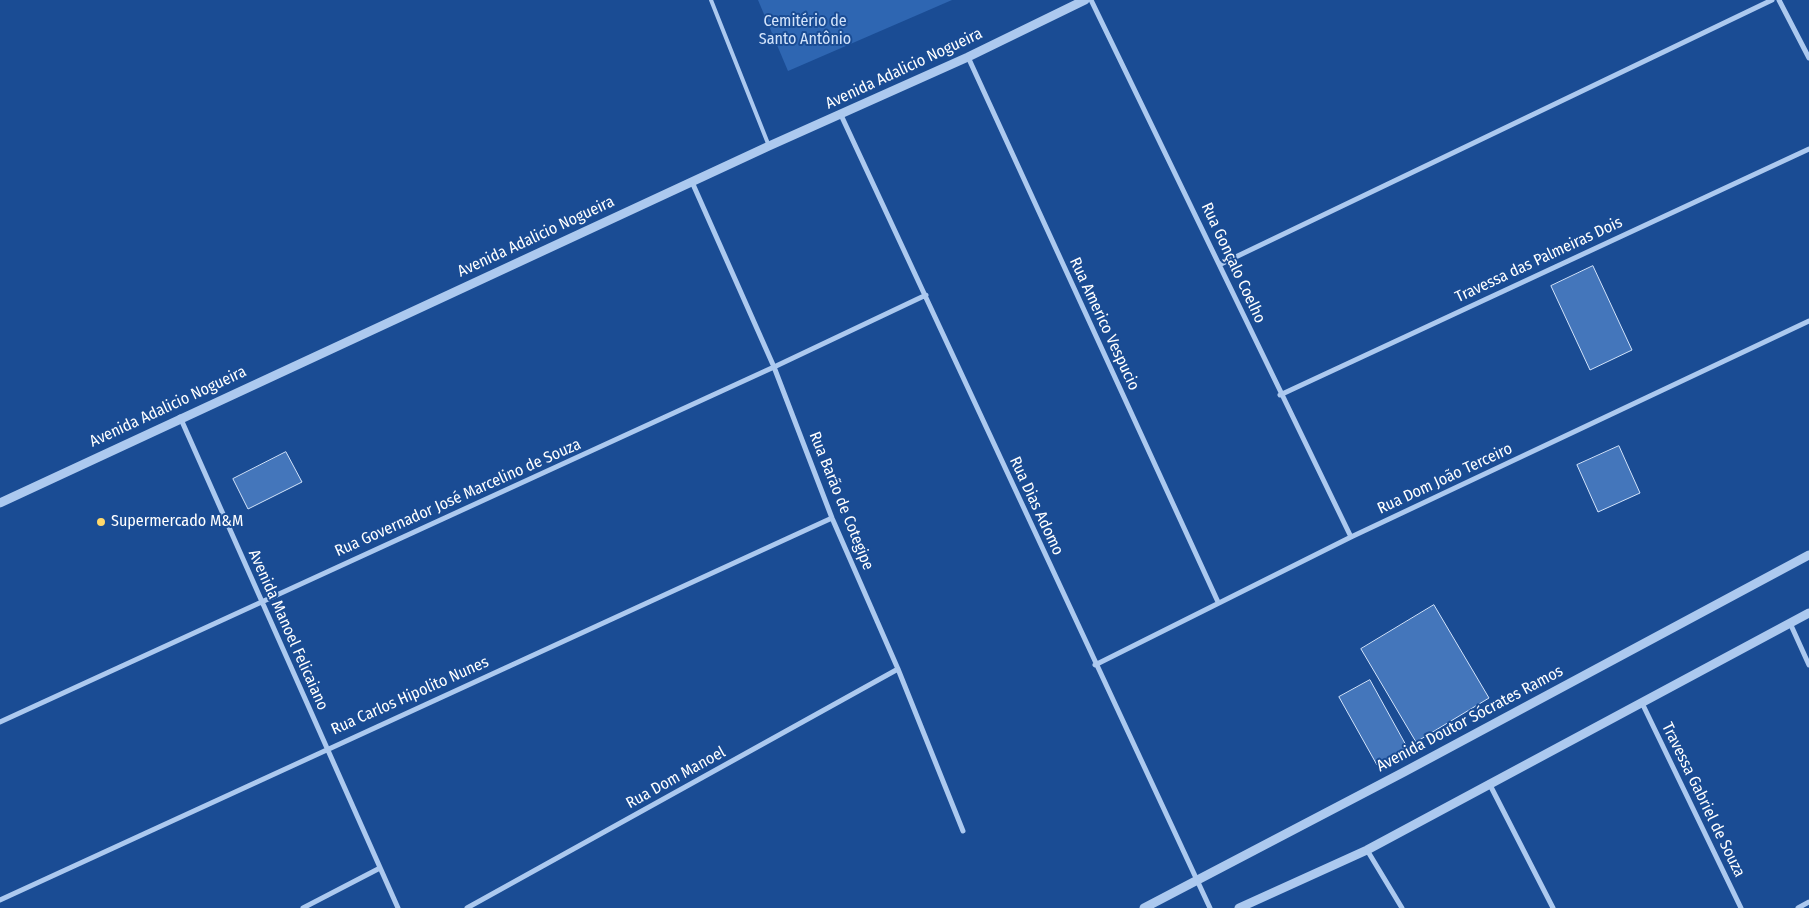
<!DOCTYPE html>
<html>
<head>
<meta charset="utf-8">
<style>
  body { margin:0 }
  canvas { display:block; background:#1a4c94 }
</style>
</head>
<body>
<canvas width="1809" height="908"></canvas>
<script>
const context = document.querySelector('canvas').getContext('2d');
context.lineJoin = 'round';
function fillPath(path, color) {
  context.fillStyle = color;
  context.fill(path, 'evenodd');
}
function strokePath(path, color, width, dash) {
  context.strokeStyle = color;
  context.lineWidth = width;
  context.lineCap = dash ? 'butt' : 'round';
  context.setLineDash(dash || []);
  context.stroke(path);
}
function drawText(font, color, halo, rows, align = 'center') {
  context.font = font + ' "Fira Sans Condensed",sans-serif';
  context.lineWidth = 4;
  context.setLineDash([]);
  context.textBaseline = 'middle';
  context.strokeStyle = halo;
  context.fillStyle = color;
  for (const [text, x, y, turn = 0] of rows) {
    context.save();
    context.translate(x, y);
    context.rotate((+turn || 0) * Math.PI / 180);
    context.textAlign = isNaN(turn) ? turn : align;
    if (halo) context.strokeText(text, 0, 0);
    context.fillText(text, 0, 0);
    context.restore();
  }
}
const green = new Path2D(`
  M758,0H952L788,71Z`);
const building = new Path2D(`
  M1593,266L1632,350L1590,370L1551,286Z
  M1619,446L1640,493L1598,512L1577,465Z
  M286,452L302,482L248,509L233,479Z
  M1434,605L1489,698L1416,742L1361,649Z
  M1370,680L1407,747L1377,765L1339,697Z`);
const service = new Path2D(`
  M711,0L769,146`);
const minor = new Path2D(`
  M1091,0L1351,537
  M1779,0L1809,58
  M968,57L1218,602
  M841,115L1210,908
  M692,182L774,367L832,518L898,669L963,831
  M1221,264L1772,0
  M1280,395L1809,149
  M180,417L398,908
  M1790,623L1809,665
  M1095,665L1351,537L1809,321
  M1642,703L1741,908
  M0,722L774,367L926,295
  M1489,783L1553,908
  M1367,850L1402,908
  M0,900L832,518
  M303,908L380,868
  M467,908L898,669
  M1798,908L1809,902`);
const tertiary = new Path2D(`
  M0,503L769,146L968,57L1085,0
  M1144,908L1404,772L1809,555
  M1239,908L1367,850L1809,613`);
const markers = [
  [101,522,5,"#ffd86a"]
];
const parkNames = [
  ["Cemitério de",805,22],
  ["Santo Antônio",805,40]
];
const streetNames = [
  ["Avenida Adalicio Nogueira",904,69,-25],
  ["Avenida Adalicio Nogueira",536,237,-25],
  ["Travessa das Palmeiras Dois",1539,260,-25],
  ["Rua Gonçalo Coelho",1233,263,65],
  ["Rua Americo Vespucio",1104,324,65],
  ["Avenida Adalicio Nogueira",168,407,-25],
  ["Rua Dom João Terceiro",1445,479,-25],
  ["Rua Governador José Marcelino de Souza",458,498,-24],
  ["Rua Barão de Cotegipe",841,501,68],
  ["Rua Dias Adomo",1036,506,65],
  ["Avenida Manoel Felicaiano",288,630,66],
  ["Rua Carlos Hipolito Nunes",410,696,-24],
  ["Avenida Doutor Sócrates Ramos",1470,719,-28],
  ["Rua Dom Manoel",676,778,-29],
  ["Travessa Gabriel de Souza",1703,800,64]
];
const poiNames = [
  ["Supermercado M&M",111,522]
];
fillPath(green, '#2e66b2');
fillPath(building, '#4476bb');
strokePath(building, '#d3e4fb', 1);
strokePath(service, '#acc9ef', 4);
strokePath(minor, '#acc9ef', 5);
strokePath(tertiary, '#acc9ef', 9);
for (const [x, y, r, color] of markers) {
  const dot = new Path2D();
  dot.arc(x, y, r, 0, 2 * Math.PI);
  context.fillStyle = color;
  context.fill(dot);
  strokePath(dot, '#1a4c94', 2);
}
drawText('16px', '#d3e4fb', '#1a4c94', parkNames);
drawText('16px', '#fff', '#1a4c94', streetNames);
drawText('16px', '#fff', '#1a4c94', poiNames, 'left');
</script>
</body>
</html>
